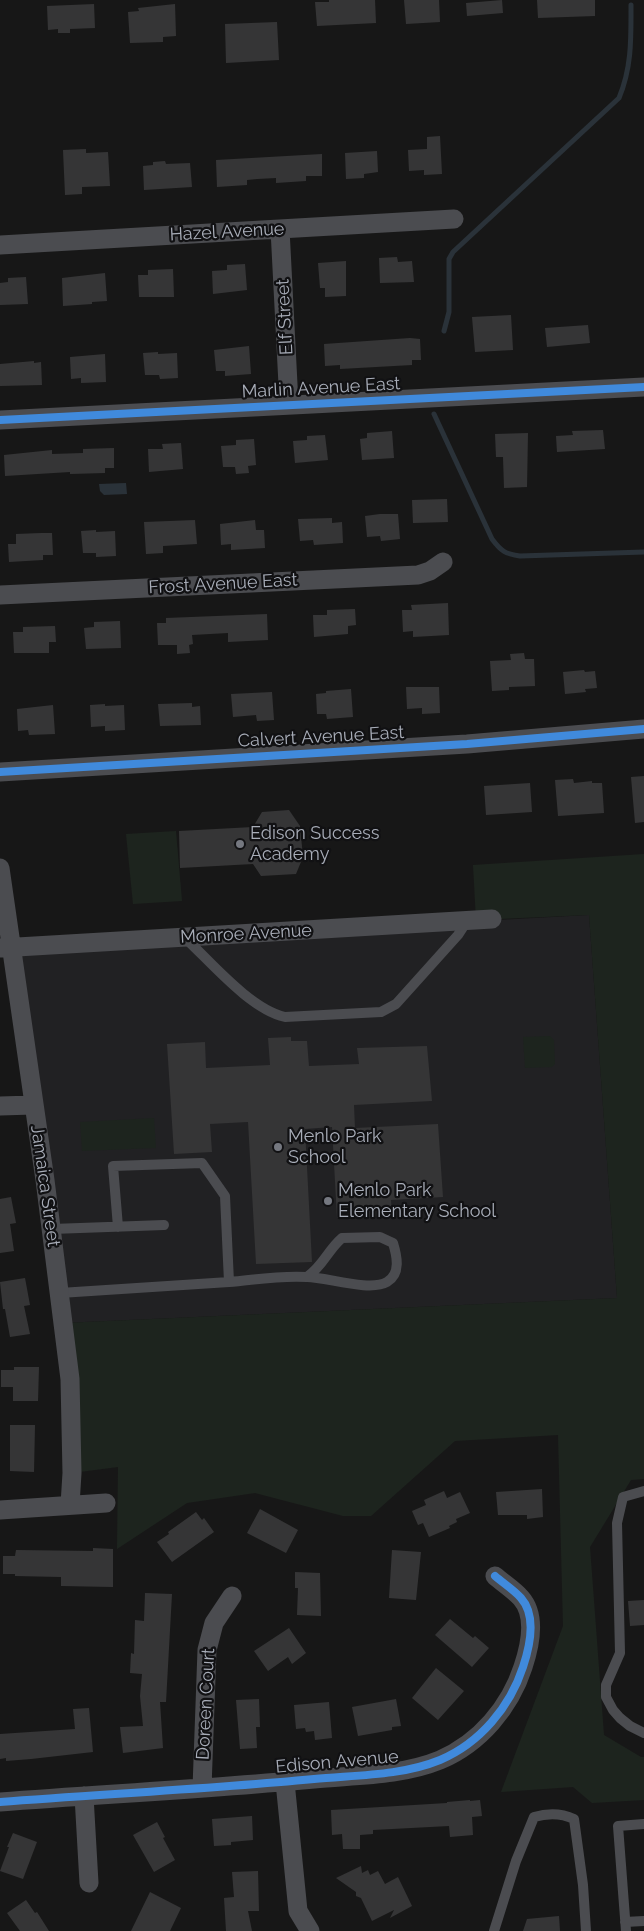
<!DOCTYPE html>
<html>
<head>
<meta charset="utf-8">
<style>
  body { margin:0 }
  canvas { display:block; background:#171717 }
</style>
</head>
<body>
<canvas width="644" height="1931"></canvas>
<script>
const context = document.querySelector('canvas').getContext('2d');
context.lineJoin = 'round';
function fillPath(path, color) {
  context.fillStyle = color;
  context.fill(path, 'evenodd');
}
function strokePath(path, color, width, dash) {
  context.strokeStyle = color;
  context.lineWidth = width;
  context.lineCap = dash ? 'butt' : 'round';
  context.setLineDash(dash || []);
  context.stroke(path);
}
function drawText(font, color, halo, rows, align = 'center') {
  context.font = font + ' Raleway,sans-serif';
  context.lineWidth = 4.5;
  context.setLineDash([]);
  context.textBaseline = 'middle';
  context.strokeStyle = halo;
  context.fillStyle = color;
  for (const [text, x, y, turn = 0] of rows) {
    context.save();
    context.translate(x, y);
    context.rotate((+turn || 0) * Math.PI / 180);
    context.textAlign = isNaN(turn) ? turn : align;
    if (halo) context.strokeText(text, 0, 0);
    context.fillText(text, 0, 0);
    context.restore();
  }
}
const built = new Path2D(`
  M589,915L617,1298L63,1323L11,947Z`);
const green = new Path2D(`
  M176,831L182,901L133,904L126,834Z
  M644,854V1479L631,1480L590,1547L604,1735L641,1757H644V1800L592,1803L573,1787L501,1792L563,1626L558,1435L455,1441L371,1516H343L255,1493L187,1503L117,1549L118,1467L72,1473L63,1323L617,1298L589,915L476,920L473,865Z
  M550,1036L554,1040L555,1064L552,1067L525,1068L523,1037Z
  M154,1118L156,1148L82,1151L80,1122Z`);
const water = new Path2D(`
  M126,483L127,494L104,495L100,491L99,484Z`);
const stream = new Path2D(`
  M444,331L449,312V259L453,252L619,98C632,67 631,38 631,5
  M434,414L492,539C501,551 505,554 520,556L644,552`);
const building = new Path2D(`
  M329,0H375L376,23L317,26L315,2H329Z
  M404,0H439L440,22L406,24Z
  M502,0L503,13L467,16L466,3Z
  M537,0H595V16L538,18Z
  M94,4L95,28L70,29V33H58V29L48,30L47,6Z
  M175,4L176,36L163,37V42L130,43L128,12L139,11L138,8Z
  M277,22L279,60L226,63L225,24Z
  M440,136L442,174L424,175V170L409,171L408,150L427,149V137Z
  M86,149V153L108,152L110,186L82,187V194L65,195L63,150Z
  M377,151L378,172L364,174V178L346,179L345,153Z
  M322,154V176H306V181L276,183V178L257,179L247,180V185L217,187L216,160Z
  M165,161L166,164L190,163L192,187L144,190L143,166L153,165V162Z
  M397,257L398,262L412,261L414,282L380,283L379,258Z
  M346,261V296L325,297V288H320L318,263Z
  M245,264L247,290L213,294L212,271L227,270V265Z
  M173,269L174,297H139L138,275H148V270Z
  M105,273L107,301L92,302V304L63,306L62,278Z
  M26,277L28,304L0,305V283L8,282V278Z
  M511,315L513,350L475,352L472,317Z
  M588,325L590,343L547,347L545,328Z
  M410,338L420,339L421,360H412V365L340,369V365L325,366L324,344Z
  M249,346L251,374L225,376V371H216L214,350Z
  M158,352V354L177,353L178,378L160,379L159,375H145L143,353Z
  M105,354L106,382L81,383V378L71,379L70,357Z
  M34,361V363L41,362L42,385L0,386V364Z
  M603,430L605,449L557,452L556,436L573,435L572,431Z
  M392,431L394,458L362,460L360,439L367,438V433Z
  M528,433L527,487L504,488L503,457H496L495,434Z
  M325,435L328,460L295,463L293,441L307,440V436Z
  M254,439L256,465L248,466L249,473L236,474L235,467H223L221,446L236,445V440Z
  M181,443L183,469L149,472L148,449H163L162,444Z
  M114,448V468H105V473L70,474V472L5,476L4,455L52,450V454L83,453V449Z
  M447,499L448,522L413,523L412,500Z
  M380,514H398L400,539L381,541L380,536L367,537L365,516Z
  M332,518V523L342,522L343,543L314,545L313,540L300,541L298,519Z
  M195,520L197,544L163,546V553L146,554L144,522Z
  M255,520L256,530H264L265,548L231,550V544L221,545L220,524Z
  M96,530V532L115,531L116,556L96,557V553H83L81,531Z
  M41,533H52L53,555H43V560L9,562L8,544H16V534Z
  M448,603L449,635L413,637V631L403,632L402,610H412L411,605Z
  M355,609L356,625L348,626V634L314,637L313,615H327V610Z
  M267,614L268,640L228,642V633L192,635L193,644L189,645L190,653L177,654V645H158L157,623H166V618Z
  M120,621L121,648L86,649L84,628L94,627V622Z
  M55,626L56,642H49V653H14L13,632H23V627Z
  M524,653L525,659H534L535,686L509,687V690L492,691L490,661L511,660L510,654Z
  M584,670L585,672L595,671L597,688L585,689L586,692L565,694L563,672Z
  M406,687H439L440,713L422,714V708L407,709Z
  M351,689L353,717L327,719L326,714H317L316,694L326,693V691Z
  M272,692L274,720L257,721L256,715L233,717L231,694Z
  M192,703V707L200,706L201,725L160,726L158,704Z
  M105,704V706L124,705L125,730L105,731V726L91,727L90,705Z
  M53,705L55,734L29,735L28,730L18,731L17,709Z
  M644,776V822L635,823L631,777Z
  M573,779L574,783L592,781V783H602L604,813L558,816L555,780Z
  M530,783L532,812L486,815L484,786Z
  M289,810L300,826L303,857L296,874L261,876L253,864L180,868L179,831L253,827L262,812Z
  M291,1037V1041H307L309,1066L359,1064L357,1048L427,1046L432,1101L354,1105L355,1128L438,1124L443,1197L391,1200L392,1216L337,1218L332,1127L305,1129L312,1262L256,1264L248,1122L210,1124L212,1152L174,1154L167,1044L205,1042L206,1068L270,1065L268,1038Z
  M11,1197L16,1223L10,1224L14,1251L0,1253V1199Z
  M25,1278L30,1305L24,1306L30,1334L10,1337L5,1309H3L0,1282Z
  M14,1367H39L38,1401H13V1387H1V1370H14Z
  M10,1425H35L34,1472L10,1471Z
  M542,1489L543,1517L527,1519V1515H498L496,1492Z
  M444,1491L447,1498L460,1492L470,1513L456,1519L457,1522L449,1526L450,1528L429,1537L423,1523L418,1525L412,1511L426,1505L424,1500Z
  M260,1509L298,1530L286,1553L247,1533Z
  M196,1512L202,1520L204,1518L214,1532L172,1562L157,1542L169,1534L168,1532Z
  M93,1548L113,1549V1587L61,1586V1577L15,1576V1574H3V1556H15L16,1550L93,1551Z
  M392,1550L421,1552L416,1600L389,1598Z
  M295,1572L320,1573L321,1616L297,1615L298,1588H295Z
  M145,1593L172,1594L166,1702H160L163,1748L123,1753L120,1727L143,1726L140,1696L142,1674L130,1673L131,1653L134,1654L135,1620L144,1621Z
  M644,1600V1625L630,1626L628,1601Z
  M450,1619L473,1638L475,1636L489,1648L472,1667L435,1635Z
  M289,1628L306,1653L292,1664L288,1657L268,1671L254,1651Z
  M436,1668L464,1691L438,1720L412,1698Z
  M259,1699L260,1727H256L257,1748L240,1749L236,1700Z
  M396,1699L401,1726L392,1727V1730L358,1736L352,1707Z
  M329,1702L332,1738L315,1740L314,1731L306,1732L305,1728L296,1729L294,1705Z
  M89,1708L93,1752L31,1759L6,1761V1758L0,1759V1734L75,1729L73,1709Z
  M470,1800V1801L480,1800L482,1816L472,1817L473,1835L450,1837L449,1826L373,1830V1834L360,1835V1849H343L342,1834L332,1835L331,1810L447,1803V1802Z
  M252,1816L253,1840L231,1842V1845L214,1846L212,1819Z
  M157,1822L165,1837L163,1838L175,1860L154,1872L133,1835Z
  M13,1833L37,1842L23,1879L0,1871L9,1847H7Z
  M361,1866L362,1873L368,1870L370,1875L378,1871L385,1884L398,1877L412,1906L390,1918L394,1910L372,1921L361,1898L356,1896V1892L336,1878Z
  M258,1871L259,1911H248L252,1931H226L224,1898L234,1897L232,1872Z
  M150,1892L181,1908L170,1931H131Z
  M26,1900L35,1913L37,1912L49,1931H20L7,1913Z
  M559,1916L560,1931H523L527,1919Z`);
const service = new Path2D(`
  M185,938C211,962 250,1009 285,1017L381,1012L396,1004L458,935L467,921
  M52,1229L164,1225
  M229,1282C254,1280 281,1275 307,1277C326,1277 370,1292 387,1282C401,1274 397,1256 393,1243L380,1237L342,1238C327,1251 324,1265 307,1277
  M60,1293L229,1282L225,1196L202,1163L113,1166L118,1227
  M644,1491L623,1497L617,1523L620,1653L606,1685V1697L613,1710L620,1718L630,1726L644,1733
  M625,1922L644,1921
  M494,1931L516,1861L534,1817C548,1813 561,1813 574,1819L583,1885L586,1931
  M626,1931L618,1826L644,1824`);
const minor = new Path2D(`
  M280,229L289,404
  M0,245L454,219
  M0,420L644,387
  M0,595L418,575L430,571L443,562
  M0,772L467,744L644,729
  M0,868L45,1180L70,1379L72,1473L70,1505
  M0,948L492,919
  M0,1106L33,1105
  M0,1510L106,1503
  M285,1782L298,1911L310,1931
  M202,1788L207,1650L214,1623L232,1596
  M84,1796L89,1883
  M0,1802C104,1794 209,1789 314,1779C355,1775 401,1776 440,1760C480,1743 510,1707 523,1667C530,1646 537,1616 521,1598C514,1590 503,1583 495,1576`);
const cycleway = new Path2D(`
  M0,420L644,387
  M0,772L467,744L644,729
  M0,1802C104,1794 209,1789 314,1779C355,1775 401,1776 440,1760C480,1743 510,1707 523,1667C530,1646 537,1616 521,1598C514,1590 503,1583 495,1576`);
const markers = [
  [240,844,5,"#757880"],
  [278,1147,5,"#757880"],
  [328,1201,5,"#757880"]
];
const streetNames = [
  ["Hazel Avenue",227,232,-3],
  ["Elf Street",285,317,-93],
  ["Marlin Avenue East",321,388,-3],
  ["Frost Avenue East",223,584,-3],
  ["Calvert Avenue East",321,737,-3],
  ["Monroe Avenue",246,934,-3],
  ["Jamaica Street",45,1186,82],
  ["Doreen Court",206,1704,-87],
  ["Edison Avenue",337,1762,-5]
];
const poiNames = [
  ["Edison Success",250,834],
  ["Academy",250,855],
  ["Menlo Park",288,1137],
  ["School",288,1158],
  ["Menlo Park",338,1191],
  ["Elementary School",338,1212]
];
fillPath(built, '#212123');
fillPath(green, '#1d241e');
fillPath(water, '#2a3239');
strokePath(stream, '#2a3239', 5);
fillPath(building, '#353536');
strokePath(service, '#4b4c50', 10);
strokePath(minor, '#4b4c50', 19);
strokePath(cycleway, '#408adc', 8);
for (const [x, y, r, color] of markers) {
  const dot = new Path2D();
  dot.arc(x, y, r, 0, 2 * Math.PI);
  context.fillStyle = color;
  context.fill(dot);
  strokePath(dot, '#111113', 2);
}
drawText('18px', '#a8adb8', '#111113', streetNames);
drawText('18px', '#a8adb8', '#111113', poiNames, 'left');
</script>
</body>
</html>
